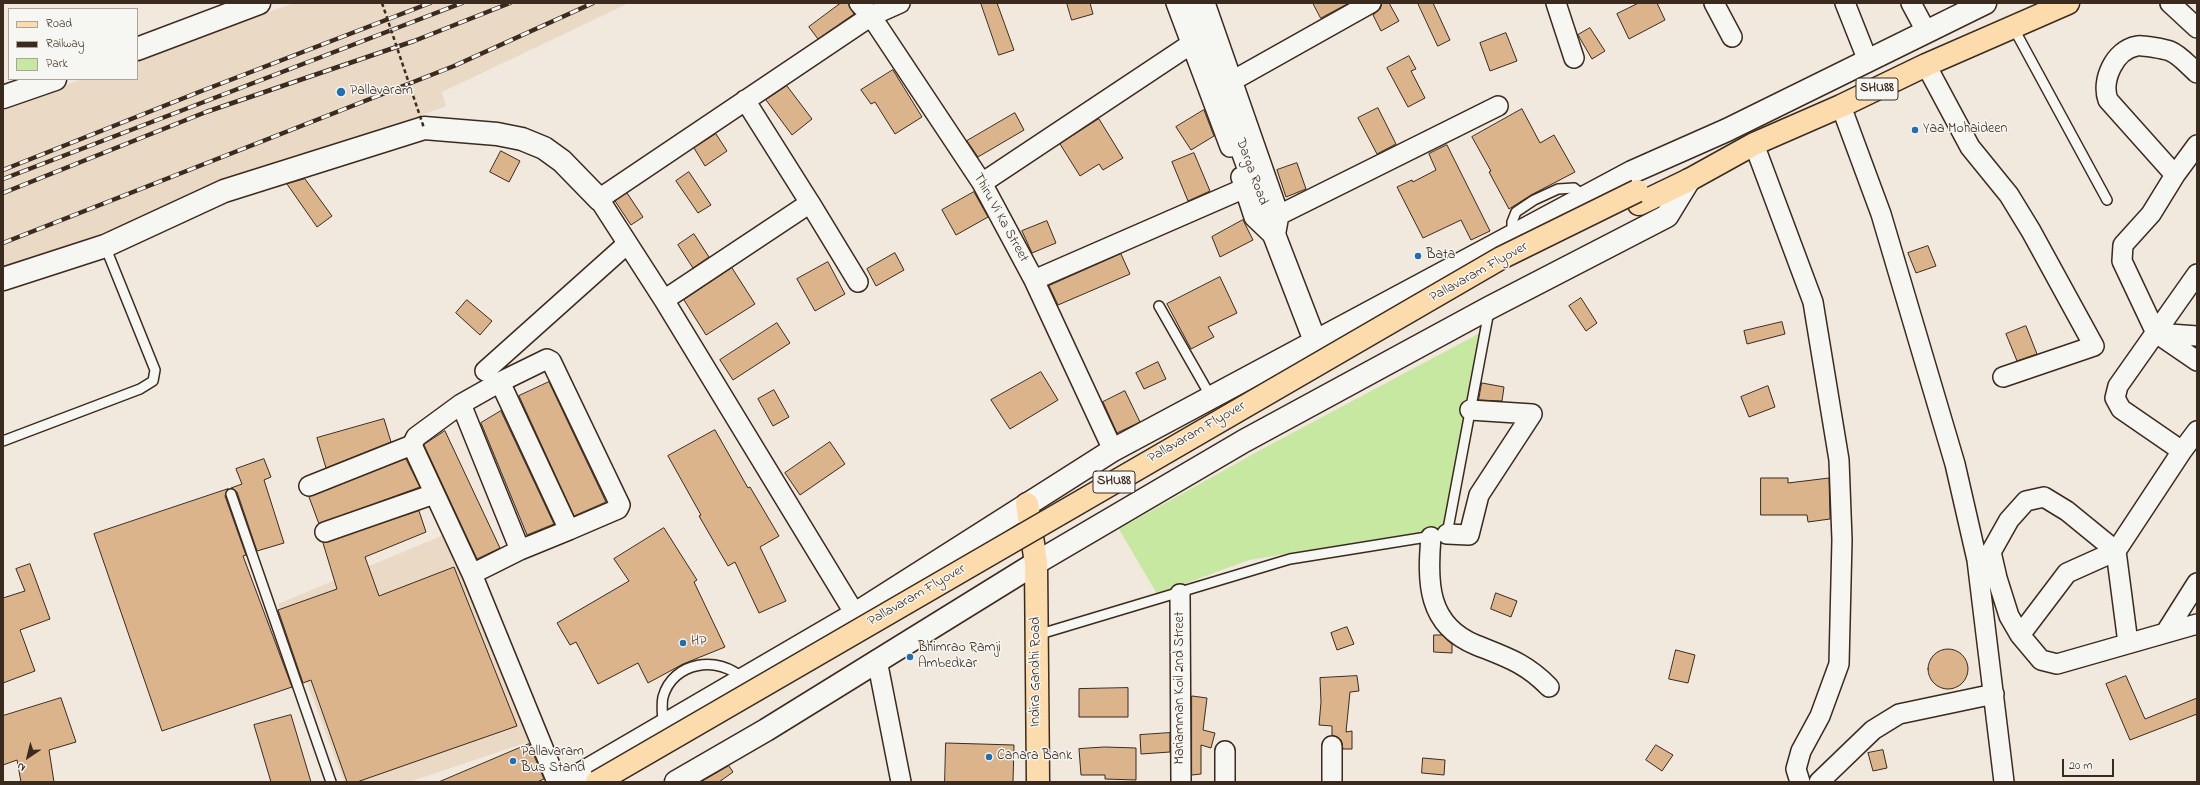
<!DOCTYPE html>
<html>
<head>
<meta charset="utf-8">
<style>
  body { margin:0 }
  #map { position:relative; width:2200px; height:785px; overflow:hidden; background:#f1e9de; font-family:"Indie Flower",sans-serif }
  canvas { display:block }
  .frame { position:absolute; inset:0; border:4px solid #3b2a1e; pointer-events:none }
  .legend { position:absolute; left:8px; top:8px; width:130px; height:72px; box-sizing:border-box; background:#f6f6f2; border:1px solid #aba49d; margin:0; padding:5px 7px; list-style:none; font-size:12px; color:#3b2a1e }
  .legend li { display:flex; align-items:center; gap:8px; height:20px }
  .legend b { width:20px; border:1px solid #aba49d }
  .north { position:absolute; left:8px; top:737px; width:40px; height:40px; -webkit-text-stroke:3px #f6f6f2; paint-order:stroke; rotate:215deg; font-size:11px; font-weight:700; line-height:16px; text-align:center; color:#3b2a1e }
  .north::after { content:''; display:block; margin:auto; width:14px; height:18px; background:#3b2a1e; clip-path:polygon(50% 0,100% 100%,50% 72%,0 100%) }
  .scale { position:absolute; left:2062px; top:759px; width:52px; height:18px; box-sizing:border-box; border:2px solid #3b2a1e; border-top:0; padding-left:5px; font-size:12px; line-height:14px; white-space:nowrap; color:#3b2a1e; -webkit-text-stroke:3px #f6f6f2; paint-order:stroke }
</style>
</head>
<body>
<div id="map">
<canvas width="2200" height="785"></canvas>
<div class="frame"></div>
<ul class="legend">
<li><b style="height:5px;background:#fcdcac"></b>Road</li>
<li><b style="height:5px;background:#3b2a1e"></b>Railway</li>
<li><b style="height:11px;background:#c7e8a1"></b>Park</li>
</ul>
<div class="north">N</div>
<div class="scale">20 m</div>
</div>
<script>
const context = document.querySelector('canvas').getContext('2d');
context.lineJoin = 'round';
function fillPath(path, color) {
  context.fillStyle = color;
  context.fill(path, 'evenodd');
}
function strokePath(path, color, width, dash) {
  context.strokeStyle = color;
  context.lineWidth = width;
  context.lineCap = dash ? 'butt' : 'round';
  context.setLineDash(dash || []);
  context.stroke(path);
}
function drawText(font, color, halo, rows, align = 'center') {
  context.font = font + ' "Indie Flower",sans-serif';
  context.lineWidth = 3;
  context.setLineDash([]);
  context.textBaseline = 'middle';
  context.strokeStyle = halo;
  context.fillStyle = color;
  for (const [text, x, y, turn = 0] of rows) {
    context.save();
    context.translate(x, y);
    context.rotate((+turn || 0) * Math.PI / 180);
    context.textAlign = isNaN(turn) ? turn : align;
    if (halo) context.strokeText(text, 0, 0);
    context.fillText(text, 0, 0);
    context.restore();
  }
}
const built = new Path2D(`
  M294,3H629L442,92L446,106L3,270V108L82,79H137V59Z
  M446,534L531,741L409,782H344L278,604Z`);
const green = new Path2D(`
  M1480,333L1444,528L1249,560L1157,594L1119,529L1264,448Z`);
const building = new Path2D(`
  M841,3H848L854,14L818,39L809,27Z
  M981,3H997L1014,50L999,55Z
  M1067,3H1090L1093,14L1072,20Z
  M1313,3H1349L1321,18Z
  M1382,3H1389L1399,21L1381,31L1373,15L1380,9Z
  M1418,3H1433L1450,40L1438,46Z
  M1639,3H1657L1665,20L1629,39L1617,14Z
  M1590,28L1605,51L1592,59L1578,35Z
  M1506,33L1517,61L1490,71L1480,43Z
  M1409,56L1416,69L1411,71L1425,98L1408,107L1387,68Z
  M893,70L922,117L895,134L875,102L871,104L861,90Z
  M787,86L812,119L792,135L766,100Z
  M1378,108L1396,144L1377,154L1358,118Z
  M1522,109L1540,143L1554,135L1575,172L1531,195L1509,209L1489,172L1491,171L1472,137Z
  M1204,110L1214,136L1191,150L1176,127Z
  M1015,113L1024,130L978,157L967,141Z
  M1099,119L1123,158L1103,170L1099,164L1080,176L1060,144Z
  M716,134L727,151L705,166L694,148Z
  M1447,145L1490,231L1471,240L1461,220L1423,238L1397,187L1412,180L1413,182L1436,170L1429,154Z
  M501,151L520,161L509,182L490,172Z
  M1194,153L1210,191L1188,201L1172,162Z
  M1297,163L1306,189L1286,197L1277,170Z
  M689,172L711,205L698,213L676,181Z
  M305,179L332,216L317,227L287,184Z
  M974,192L988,217L956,235L942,210Z
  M627,193L643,217L631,225L615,201Z
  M1243,220L1253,240L1220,257L1212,237Z
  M1047,221L1056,243L1032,253L1022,231Z
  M694,234L709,257L693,268L678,245Z
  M1928,246L1936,266L1916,273L1908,253Z
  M895,253L904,270L876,286L867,269Z
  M1121,254L1130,274L1058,305L1049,286Z
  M828,262L845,294L815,311L797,279Z
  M732,268L755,304L706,335L684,300Z
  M1220,277L1237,313L1208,327L1214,337L1191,349L1167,304Z
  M1581,298L1597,323L1586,331L1569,306Z
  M467,300L492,321L480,335L456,313Z
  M1782,322L1785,334L1747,344L1744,331Z
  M777,323L790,343L733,380L720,360Z
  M2026,326L2037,354L2017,361L2006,334Z
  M1158,362L1166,379L1144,389L1136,373Z
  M1041,372L1058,400L1010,429L991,400Z
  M549,382L606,502L574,516L519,396Z
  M1482,383L1504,387L1502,401L1479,400Z
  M1768,386L1775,407L1749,417L1741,397Z
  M774,390L789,417L773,426L758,399Z
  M1125,391L1140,422L1117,433L1103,402Z
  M501,411L554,524L527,535L481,423Z
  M384,419L391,442L326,468L317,438Z
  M715,430L748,488L750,487L779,536L760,547L786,601L759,613L735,562L728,566L699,516L701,515L668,456Z
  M445,431L500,548L477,559L424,445Z
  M830,442L845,464L800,495L785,473Z
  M264,459L271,477L264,480L284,543L257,551L237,492L231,488L242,484L236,469Z
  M406,459L420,487L319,524L309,497Z
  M1761,478H1788V483L1829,478L1830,519L1808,522L1807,515H1761Z
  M228,489L225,496L246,555L243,556L292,687L162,731L94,534Z
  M419,511L426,532L365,557L379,596L454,567L517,726L357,782H347L311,680L303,683L278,610L337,589L323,543Z
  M664,528L697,580L694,582L725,647L683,664L648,683L638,663L598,684L576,642L570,645L557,623L629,581L614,559Z
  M30,564L50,619L20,630L35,671L3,683V598L25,591L16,569Z
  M1496,593L1517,601L1511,617L1491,609Z
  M1347,627L1354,644L1337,650L1331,633Z
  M1434,635H1442L1452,644V653L1434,652Z
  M1928 669a20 20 0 1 1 40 0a20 20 0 1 1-40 0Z
  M1676,650L1695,655L1688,683L1669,679Z
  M1357,676L1359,691L1350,692L1346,732L1352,731V749H1343L1341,740L1332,735V726L1319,725L1321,702L1320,678Z
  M2126,676L2145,719L2197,698V714L2130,740L2106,684Z
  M1128,688V717H1079V689Z
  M1192,696L1207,698L1203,730L1215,733L1211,748L1201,745V774L1192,775Z
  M61,698L76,742L49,750L54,782H21L17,760L3,765V716Z
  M291,715L311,782H271L254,725Z
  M1170,733V752L1141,754L1140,735Z
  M946,743L1014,745L1013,782H945Z
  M529,744L544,779L537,782H439Z
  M1656,745L1673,755L1662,771L1646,760Z
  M1105,747L1136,748V780L1105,779V775H1081L1079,749Z
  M1883,750L1887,768L1873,771L1868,753Z
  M1423,758L1445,760L1444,775L1422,773Z
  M729,766L733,772L719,782H701Z`);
const lane = new Path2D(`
  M2013,27L2107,200
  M1512,235V222L1516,212L1534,200L1558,189L1574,188L1585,197
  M1159,306L1211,397
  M3,441L140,389L153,381L155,370L105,246
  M231,494L331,782
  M1445,535L1447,534L1489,311
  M1037,635L1290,559L1433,536
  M663,725C663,716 661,705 663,697C673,661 719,655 743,679`);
const street = new Path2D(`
  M859,3L871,16L982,183L1034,280L1113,450
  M1176,3L1230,147
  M1205,3L1279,215L1275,237
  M1556,3L1574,58
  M1714,3L1732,37
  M1845,3L1868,61
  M1911,3L1926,31
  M2170,3L2197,28
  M1926,65L1970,147L2009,195L2031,231L2094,346L2003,377
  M1232,81L1371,3
  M1841,106L1881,214L1955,464L1977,560L2004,782
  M1754,144L1813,302L1839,460L1842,540L1839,664L1820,716L1801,751L1796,769L1800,782
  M2197,145L2175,175L2151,214L2123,245L2122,261L2156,333L2197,361
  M2175,175L2108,100C2101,81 2114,50 2137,46C2142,45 2165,49 2170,51C2180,55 2189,66 2197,73
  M1241,177L1254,217L1275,237
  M982,183L1191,44
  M810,203L858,282
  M1279,215L1498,106
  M2197,274L2118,386L2115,398L2121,409L2182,451L2116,551L2067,511L2044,497L2026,501L2009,520L1991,552L1997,578L2009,616L2020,635L2041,660L2057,664L2197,624
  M1034,280L1245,188
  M664,300L810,203L745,100
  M2156,333L2197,336
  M485,371L627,244
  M461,404L416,437L412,445L472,574L557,782
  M2182,451L2197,431
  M309,486L412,445
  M325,532L434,494
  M1447,534L1469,535L1479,495L1532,414L1470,410
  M1431,537C1427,582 1427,625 1476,645C1506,657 1526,663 1549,687
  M520,550L461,404L500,382L547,359L551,361L620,505L618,509L569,530
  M472,574L520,550L569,530L500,382
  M1180,594L1181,782
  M855,614L664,300L599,199L871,16L900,3
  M2166,632L2197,583
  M2020,635L2067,573L2116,551L2128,643
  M877,660L901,782
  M1225,751V782
  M1332,782V746
  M1819,782L1873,730L1899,714L1994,694`);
const secondary = new Path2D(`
  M1189,3L1253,180L1315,341
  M137,49L259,3
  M3,97L55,79
  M3,279L105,246L224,191L424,128L497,134L522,139L544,148L562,161L599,199
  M567,782L855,614L1113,450L1632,172L1727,130L1985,3
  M676,782L766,730L1036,563L1244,441L1489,308L1667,216L1689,180`);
const primary = new Path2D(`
  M1639,204L1689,180L1754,144L1841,106L1926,65L2068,3
  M1027,504L1036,563L1038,782`);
const rail = new Path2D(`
  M3,170L199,92L430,3
  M3,179L462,3
  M3,193L206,112L414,41L510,3
  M3,243L454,66L593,3`);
const pathBridge = new Path2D(`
  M382,3L424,128`);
const primaryBridge = new Path2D(`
  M597,782L1501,258L1637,191`);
const markers = [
  [341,92,5,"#1f6fb2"],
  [1915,130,4,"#1f6fb2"],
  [1418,256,4,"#1f6fb2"],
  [683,643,4,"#1f6fb2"],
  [910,657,4,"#1f6fb2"],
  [989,757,4,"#1f6fb2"],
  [513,761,4,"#1f6fb2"]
];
const shields = [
  [1877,89,42],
  [1114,482,42]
];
const shieldNames = [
  ["SHU88",1877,89],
  ["SHU88",1114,482]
];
const poiNames = [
  ["Pallavaram",350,92],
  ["Yaa Mohaideen",1923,130],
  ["Bata",1426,256],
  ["HP",691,643],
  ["Bhimrao Ramji",918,649],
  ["Ambedkar",918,665],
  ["Pallavaram",521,753],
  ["Bus Stand",521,769],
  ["Canara Bank",997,757]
];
const streetNames = [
  ["Darga Road",1251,172,70],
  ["Thiru Vi Ka Street",1000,218,61],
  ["Pallavaram Flyover",1479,273,-29],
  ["Pallavaram Flyover",1197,433,-30],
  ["Pallavaram Flyover",917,596,-30],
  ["Indira Gandhi Road",1037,672,-90],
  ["Mariamman Koil 2nd Street",1181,688,-90]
];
fillPath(built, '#ead9c5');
fillPath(green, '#c7e8a1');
fillPath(building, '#dbb48c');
strokePath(building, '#3b2a1e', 1);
strokePath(lane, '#3b2a1e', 12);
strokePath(street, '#3b2a1e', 22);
strokePath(secondary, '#3b2a1e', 25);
strokePath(primary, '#3b2a1e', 25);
strokePath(lane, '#f6f6f2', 9);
strokePath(street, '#f6f6f2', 19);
strokePath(secondary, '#f6f6f2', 22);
strokePath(primary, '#fcdcac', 22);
strokePath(rail, '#3b2a1e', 4.5);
strokePath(rail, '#f6f6f2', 3, [9]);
strokePath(primaryBridge, '#3b2a1e', 25, []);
strokePath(pathBridge, '#3b2a1e', 2.5, [4, 3]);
strokePath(primaryBridge, '#fcdcac', 22);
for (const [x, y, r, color] of markers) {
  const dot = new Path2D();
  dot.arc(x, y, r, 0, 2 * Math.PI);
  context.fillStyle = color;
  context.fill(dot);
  strokePath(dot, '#f6f6f2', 1.5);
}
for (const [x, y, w] of shields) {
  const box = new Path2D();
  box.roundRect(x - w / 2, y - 11, w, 22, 3);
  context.fillStyle = '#f6f6f2';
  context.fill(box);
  strokePath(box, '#3b2a1e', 1);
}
drawText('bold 13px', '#3b2a1e', null, shieldNames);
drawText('14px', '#3b2a1e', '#f6f6f2', poiNames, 'left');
drawText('14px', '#3b2a1e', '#f6f6f2', streetNames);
</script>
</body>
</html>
